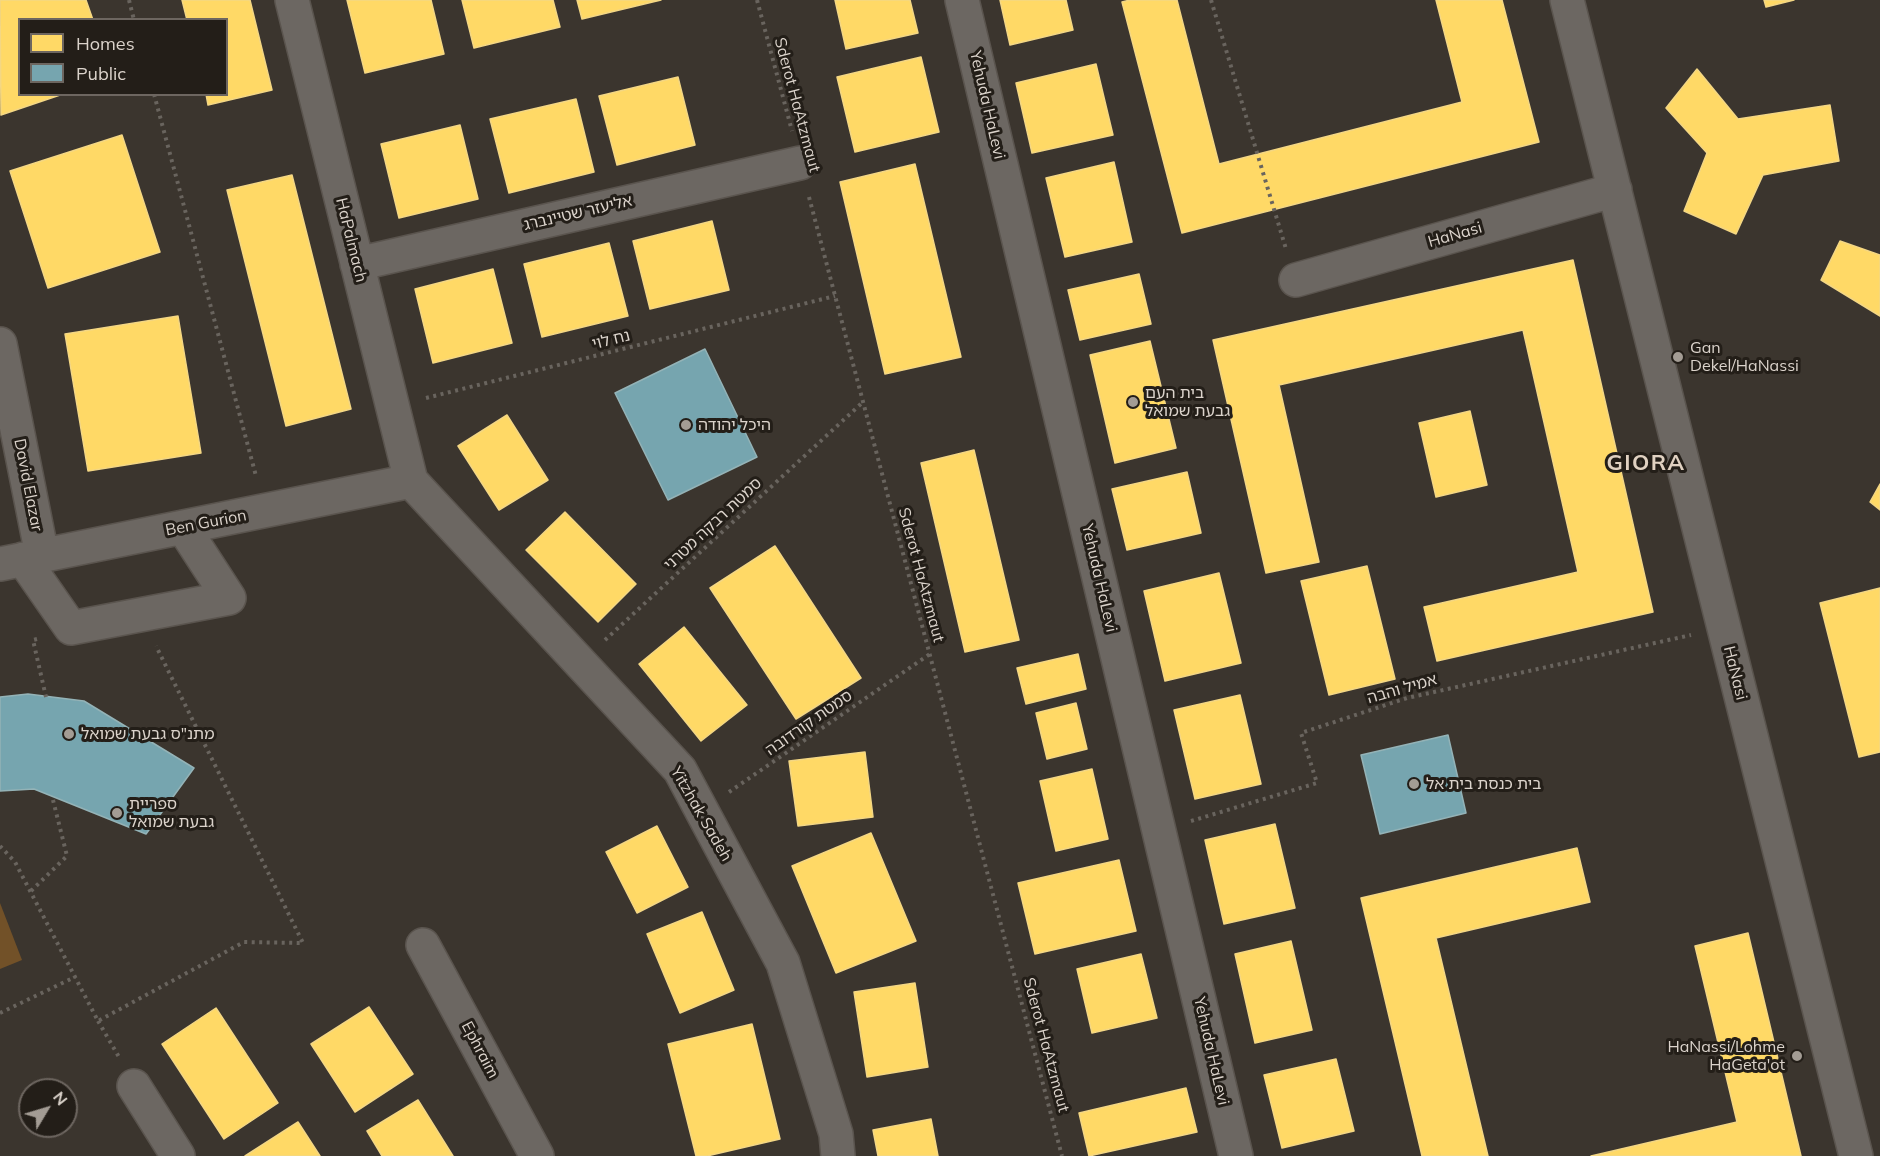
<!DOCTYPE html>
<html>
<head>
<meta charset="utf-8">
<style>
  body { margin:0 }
  #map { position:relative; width:1880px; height:1156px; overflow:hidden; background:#3b352e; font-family:Mulish,sans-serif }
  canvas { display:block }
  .legend { position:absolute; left:18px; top:18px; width:210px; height:78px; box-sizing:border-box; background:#231e18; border:2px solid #6d6660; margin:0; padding:8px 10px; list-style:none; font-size:18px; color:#dbd3cb }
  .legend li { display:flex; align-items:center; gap:12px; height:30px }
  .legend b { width:30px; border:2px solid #6d6660 }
  .north { position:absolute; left:18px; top:1078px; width:60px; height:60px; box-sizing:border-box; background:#231e18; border:2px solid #6d6660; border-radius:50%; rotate:52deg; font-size:16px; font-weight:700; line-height:24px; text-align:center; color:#dbd3cb }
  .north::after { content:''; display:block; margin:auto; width:21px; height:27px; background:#a39c94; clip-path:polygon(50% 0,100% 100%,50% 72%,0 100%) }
</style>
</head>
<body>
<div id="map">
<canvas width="1880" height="1156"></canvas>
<ul class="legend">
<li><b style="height:16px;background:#ffd966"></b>Homes</li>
<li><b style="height:16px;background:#76a5af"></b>Public</li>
</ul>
<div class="north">N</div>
</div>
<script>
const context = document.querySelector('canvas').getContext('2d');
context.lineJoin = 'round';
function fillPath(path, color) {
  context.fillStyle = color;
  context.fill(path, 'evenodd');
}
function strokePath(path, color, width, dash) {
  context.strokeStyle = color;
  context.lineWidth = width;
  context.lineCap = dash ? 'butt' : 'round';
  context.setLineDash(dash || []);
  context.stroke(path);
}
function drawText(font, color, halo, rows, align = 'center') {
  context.font = font + ' Mulish,"Noto Sans Hebrew",sans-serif';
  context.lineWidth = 6;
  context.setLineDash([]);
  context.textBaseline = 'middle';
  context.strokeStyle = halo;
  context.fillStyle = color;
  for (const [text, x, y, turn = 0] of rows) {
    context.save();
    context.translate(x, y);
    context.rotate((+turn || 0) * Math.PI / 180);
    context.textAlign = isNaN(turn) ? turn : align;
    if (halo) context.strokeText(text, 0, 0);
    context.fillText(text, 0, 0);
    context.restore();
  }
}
const green = new Path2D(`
  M0,903L22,960L0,969Z`);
const homes = new Path2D(`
  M0,0H86L93,20H20V94H63L1,115Z
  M182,0H250L272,90L208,105L206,94H226V20H187Z
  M347,0H431L444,54L365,73Z
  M462,0H553L560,27L474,48Z
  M577,0H661L582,19Z
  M835,0H910L918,33L846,49Z
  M1000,0H1066L1073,30L1010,45Z
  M1130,0H1177L1219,164L1462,102L1436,0H1502L1539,142L1182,233L1122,2Z
  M1764,0H1794L1766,7Z
  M921,57L939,132L855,152L837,77Z
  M1096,64L1113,135L1032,153L1016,83Z
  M1697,69L1738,119L1830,105L1839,161L1763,175L1736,234L1684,211L1707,153L1666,108Z
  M678,77L695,145L617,165L599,96Z
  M576,99L594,172L509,193L490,119Z
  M460,125L478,199L399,218L381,144Z
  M122,135L160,252L48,288L10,171Z
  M1114,162L1132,242L1065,257L1046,178Z
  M915,164L961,357L885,374L840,182Z
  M292,175L351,409L286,426L227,190Z
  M712,221L729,290L650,309L633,241Z
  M1840,241L1880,255V316L1821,280Z
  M609,243L628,316L542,337L524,264Z
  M1573,260L1653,612L1437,661L1424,607L1578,572L1523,330L1279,385L1319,562L1266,573L1213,340Z
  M493,269L512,343L433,363L415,289Z
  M1139,274L1151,324L1080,340L1068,290Z
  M178,316L201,453L88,471L65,334Z
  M1150,341L1176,448L1115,463L1090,355Z
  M1470,411L1487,485L1436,497L1419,423Z
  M507,415L548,480L499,510L458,446Z
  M974,450L1019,640L965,652L921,463Z
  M1187,472L1201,533L1127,550L1112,489Z
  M1880,484V510L1870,502Z
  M565,512L636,584L598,622L526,550Z
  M775,546L861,678L796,719L710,588Z
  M1367,566L1395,679L1329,695L1301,581Z
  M1219,573L1241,663L1165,681L1144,591Z
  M1880,588V752L1859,757L1820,603Z
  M684,627L747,705L701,741L639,664Z
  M1078,654L1086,689L1026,704L1017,668Z
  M1240,695L1261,784L1195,799L1174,710Z
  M1076,703L1087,749L1047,759L1036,713Z
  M865,752L873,817L798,826L789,761Z
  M1092,769L1108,839L1056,851L1040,781Z
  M1275,824L1295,908L1224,924L1205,840Z
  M657,826L688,887L637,913L606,852Z
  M871,833L916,941L836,973L792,866Z
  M1577,848L1590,902L1436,938L1488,1156H1422L1361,898Z
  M1119,860L1136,931L1035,954L1018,883Z
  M702,912L734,990L680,1013L647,934Z
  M1748,933L1801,1156H1591L1737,1122L1695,946Z
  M1291,941L1312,1030L1255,1043L1235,954Z
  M1141,954L1157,1018L1092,1033L1077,969Z
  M915,983L928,1067L867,1077L854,992Z
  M369,1007L413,1074L355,1112L311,1044Z
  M216,1008L278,1103L224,1139L162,1044Z
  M752,1024L780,1139L707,1156H696L668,1044Z
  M1336,1059L1354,1131L1282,1148L1264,1075Z
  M1186,1088L1197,1132L1089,1156L1079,1113Z
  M418,1100L453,1156H382L367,1131Z
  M931,1119L938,1156H878L873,1130Z
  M298,1122L320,1156H245Z`);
const public = new Path2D(`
  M705,349L757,457L668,500L615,393Z
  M28,694L84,701L194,768L146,834L34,789L0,791V697Z
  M1448,735L1466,813L1380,834L1361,755Z`);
const path = new Path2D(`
  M129,0L134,20
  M757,0L792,131
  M1211,0L1286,249
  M154,94L256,476
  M809,197L1062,1156
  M426,398L835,296
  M37,639L33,640L46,697
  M605,640L863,402
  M729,792L930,654
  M1191,821L1317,783L1301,733L1407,698L1691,635
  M0,846L15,862L98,1021L244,942L303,943L156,646
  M31,891L67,856L52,796
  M0,1013L75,977
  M98,1021L119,1057`);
const minor = new Path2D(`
  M292,0L411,481L680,770L783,963L836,1134L838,1156
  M962,0L1236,1156
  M1567,0L1856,1156
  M357,264L800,163
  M1296,280L1615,190
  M0,344L42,555
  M23,559L71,628L229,598L183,527
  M0,564L411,481
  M423,945L537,1156
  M134,1086L178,1156`);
const markers = [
  [1678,357,6,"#a39c94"],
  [1133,402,6,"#a39c94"],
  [686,425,6,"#a39c94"],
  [69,734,6,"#a39c94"],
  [1414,784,6,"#a39c94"],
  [117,813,6,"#a39c94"],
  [1797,1056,6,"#a39c94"]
];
const streetNames = [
  ["Sderot HaAtzmaut",797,105,75],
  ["Yehuda HaLevi",987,105,77],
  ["אליעזר שטיינברג",578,213,-13],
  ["HaNasi",1455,235,-16],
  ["HaPalmach",351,240,76],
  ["נח לוי",611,340,-14],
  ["David Elazar",28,485,79],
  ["Ben Gurion",206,523,-11],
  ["סמטת רבקה מטרני",713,524,-43],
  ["Sderot HaAtzmaut",921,575,75],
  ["Yehuda HaLevi",1099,578,77],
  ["HaNasi",1735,673,76],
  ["אמיל והבה",1402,689,-16],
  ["סמטת קורדובה",809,723,-35],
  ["Yitzhak Sadeh",701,814,60],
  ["Sderot HaAtzmaut",1046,1045,75],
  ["Ephraim",480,1050,62],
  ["Yehuda HaLevi",1211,1051,77]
];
const poiNames = [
  ["Gan",1690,348],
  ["Dekel/HaNassi",1690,366],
  ["בית העם",1145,393],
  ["גבעת שמואל",1145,411],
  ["היכל יהודה",698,425],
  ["מתנ\"ס גבעת שמואל",81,734],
  ["בית כנסת בית אל",1426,784],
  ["ספריית",129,804],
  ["גבעת שמואל",129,822],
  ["HaNassi/Lohme",1785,1047,"right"],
  ["HaGeta'ot",1785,1065,"right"]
];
const districtNames = [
  ["GIORA",1646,463]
];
fillPath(green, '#725128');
fillPath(homes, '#ffd966');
strokePath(homes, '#f4d784', 1.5);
fillPath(public, '#76a5af');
strokePath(public, '#94b3b7', 1.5);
strokePath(minor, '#5a544e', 36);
strokePath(path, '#69645e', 4, [3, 4.5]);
strokePath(minor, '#6c6762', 33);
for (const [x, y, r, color] of markers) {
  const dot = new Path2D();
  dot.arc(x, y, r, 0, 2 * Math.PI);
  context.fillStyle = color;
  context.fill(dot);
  strokePath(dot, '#231e18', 2);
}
drawText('16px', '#dbd3cb', '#231e18', streetNames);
drawText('16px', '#dbd3cb', '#231e18', poiNames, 'left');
context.letterSpacing = '1.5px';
drawText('bold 22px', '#e0d1c1', '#231e18', districtNames);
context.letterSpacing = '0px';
</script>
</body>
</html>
